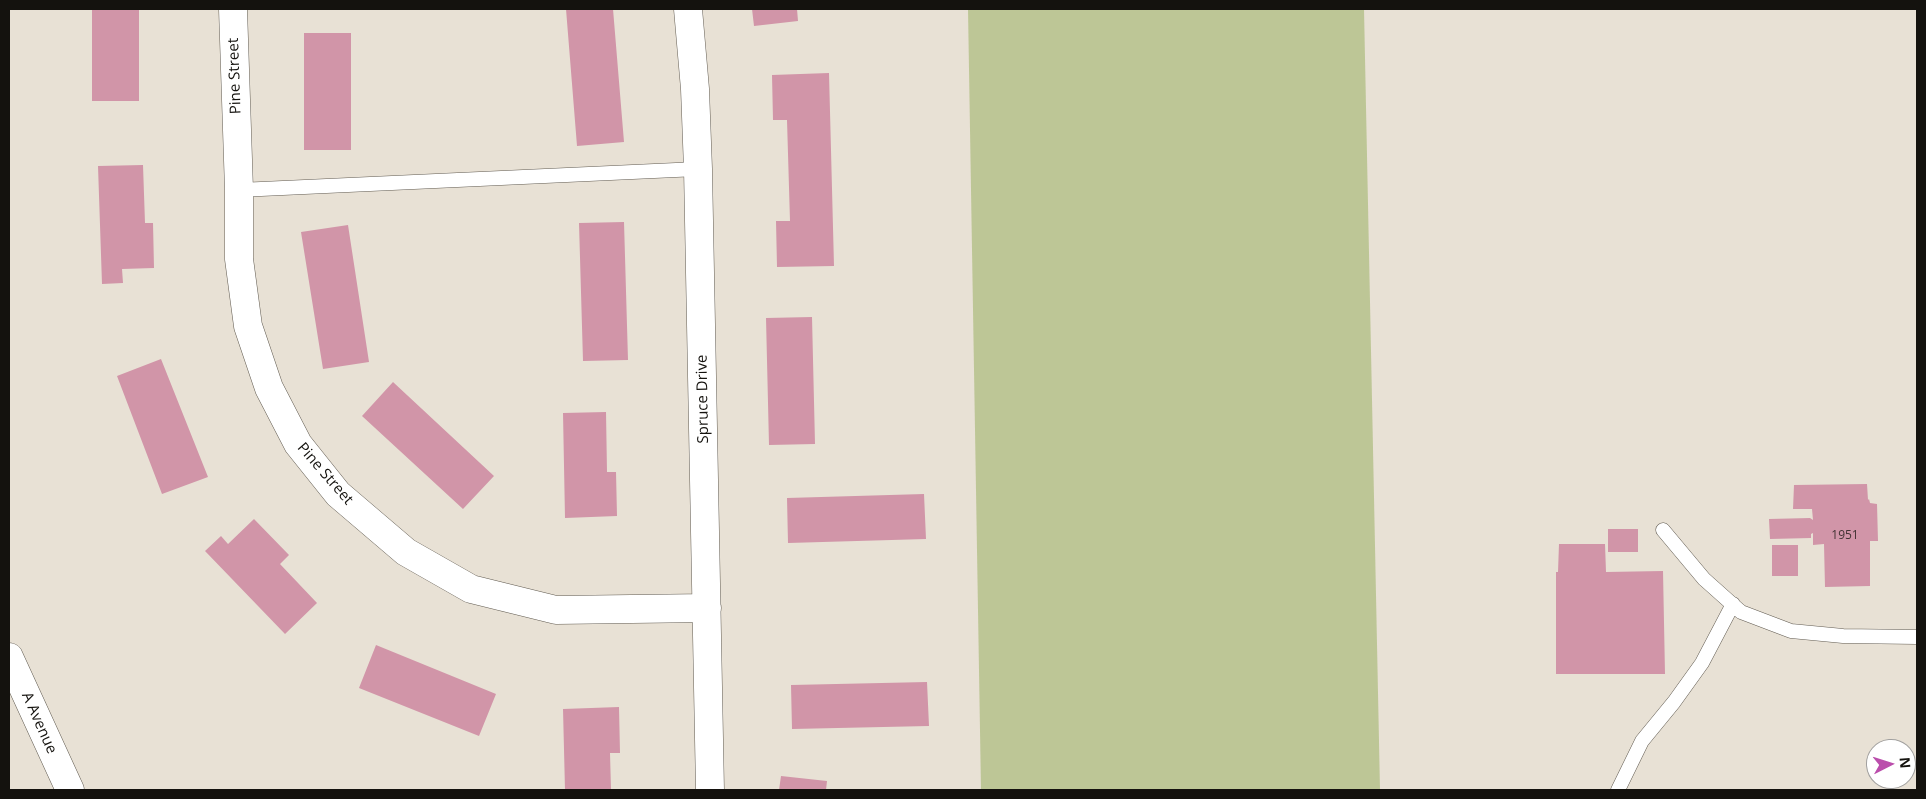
<!DOCTYPE html>
<html>
<head>
<meta charset="utf-8">
<style>
  body { margin:0 }
  #map { position:relative; width:1926px; height:799px; overflow:hidden; background:#e8e1d5; font-family:"Open Sans",sans-serif }
  canvas { display:block }
  .frame { position:absolute; inset:0; border:10px solid #14120e; pointer-events:none }
  .north { position:absolute; left:1866px; top:739px; width:50px; height:50px; box-sizing:border-box; background:#fff; border:1px solid #a1a09f; border-radius:50%; rotate:85deg; font-size:14px; font-weight:700; line-height:20px; text-align:center; color:#14120e }
  .north::after { content:''; display:block; margin:auto; width:18px; height:22px; background:#bb4eac; clip-path:polygon(50% 0,100% 100%,50% 72%,0 100%) }
</style>
</head>
<body>
<div id="map">
<canvas width="1926" height="799"></canvas>
<div class="frame"></div>
<div class="north">N</div>
</div>
<script>
const context = document.querySelector('canvas').getContext('2d');
context.lineJoin = 'round';
function fillPath(path, color) {
  context.fillStyle = color;
  context.fill(path, 'evenodd');
}
function strokePath(path, color, width, dash) {
  context.strokeStyle = color;
  context.lineWidth = width;
  context.lineCap = dash ? 'butt' : 'round';
  context.setLineDash(dash || []);
  context.stroke(path);
}
function drawText(font, color, halo, rows, align = 'center') {
  context.font = font + ' "Open Sans",sans-serif';
  context.lineWidth = 4;
  context.setLineDash([]);
  context.textBaseline = 'middle';
  context.strokeStyle = halo;
  context.fillStyle = color;
  for (const [text, x, y, turn = 0] of rows) {
    context.save();
    context.translate(x, y);
    context.rotate((+turn || 0) * Math.PI / 180);
    context.textAlign = isNaN(turn) ? turn : align;
    if (halo) context.strokeText(text, 0, 0);
    context.fillText(text, 0, 0);
    context.restore();
  }
}
const green = new Path2D(`
  M968,9H1364L1380,790H981Z`);
const building = new Path2D(`
  M92,9H139V101H92Z
  M566,9H613L624,142L577,146Z
  M752,9H797L798,21L754,26Z
  M304,33H351V150H304Z
  M829,73L834,266L777,267L776,221H790L787,120H773L772,75Z
  M143,165L145,223H153L154,268L122,269L123,283L102,284L98,166Z
  M624,222L628,360L583,361L579,223Z
  M348,225L369,362L323,369L301,232Z
  M812,317L815,444L769,445L766,318Z
  M161,359L208,477L162,494L117,376Z
  M393,382L494,476L463,509L362,416Z
  M606,412L607,472H616L617,516L565,518L563,413Z
  M1867,484L1868,500L1869,499L1870,503L1877,504L1878,541H1870V586L1825,587L1824,544L1813,545V533L1811,534V538L1770,539L1769,519L1810,518L1813,520L1812,509H1793L1794,485Z
  M924,494L926,539L788,543L787,498Z
  M254,519L289,555L280,564L317,603L285,634L205,551L221,536L228,544Z
  M1608,529H1638V552H1608Z
  M1559,544H1605L1606,572L1663,571L1665,674H1556V572H1558Z
  M1772,545H1798V576H1772Z
  M376,645L496,694L479,736L359,688Z
  M927,682L929,726L792,729L791,685Z
  M619,707L620,753H610L611,790H565L563,709Z
  M781,776L827,781L826,790H779Z`);
const service = new Path2D(`
  M239,190L698,169
  M1663,530L1704,579L1741,612L1791,631L1843,636L1917,637
  M1618,790L1642,741L1674,702L1702,663L1733,604`);
const minor = new Path2D(`
  M233,9L239,190V259L248,326L269,388L298,444L338,494L406,552L471,589L556,610L707,608
  M688,9L695,89L698,169L710,790
  M9,657L70,790`);
const numberNames = [
  ["1951",1845,536]
];
const streetNames = [
  ["Pine Street",235,76,-92],
  ["Spruce Drive",703,399,-91],
  ["Pine Street",325,474,49],
  ["A Avenue",39,723,66]
];
fillPath(green, '#bdc696');
fillPath(building, '#d195a8');
strokePath(service, '#625c52', 15);
strokePath(minor, '#625c52', 29);
strokePath(service, '#fff', 14);
strokePath(minor, '#fff', 28);
drawText('12px', '#433334', null, numberNames);
drawText('15px', '#14120e', '#fff', streetNames);
</script>
</body>
</html>
